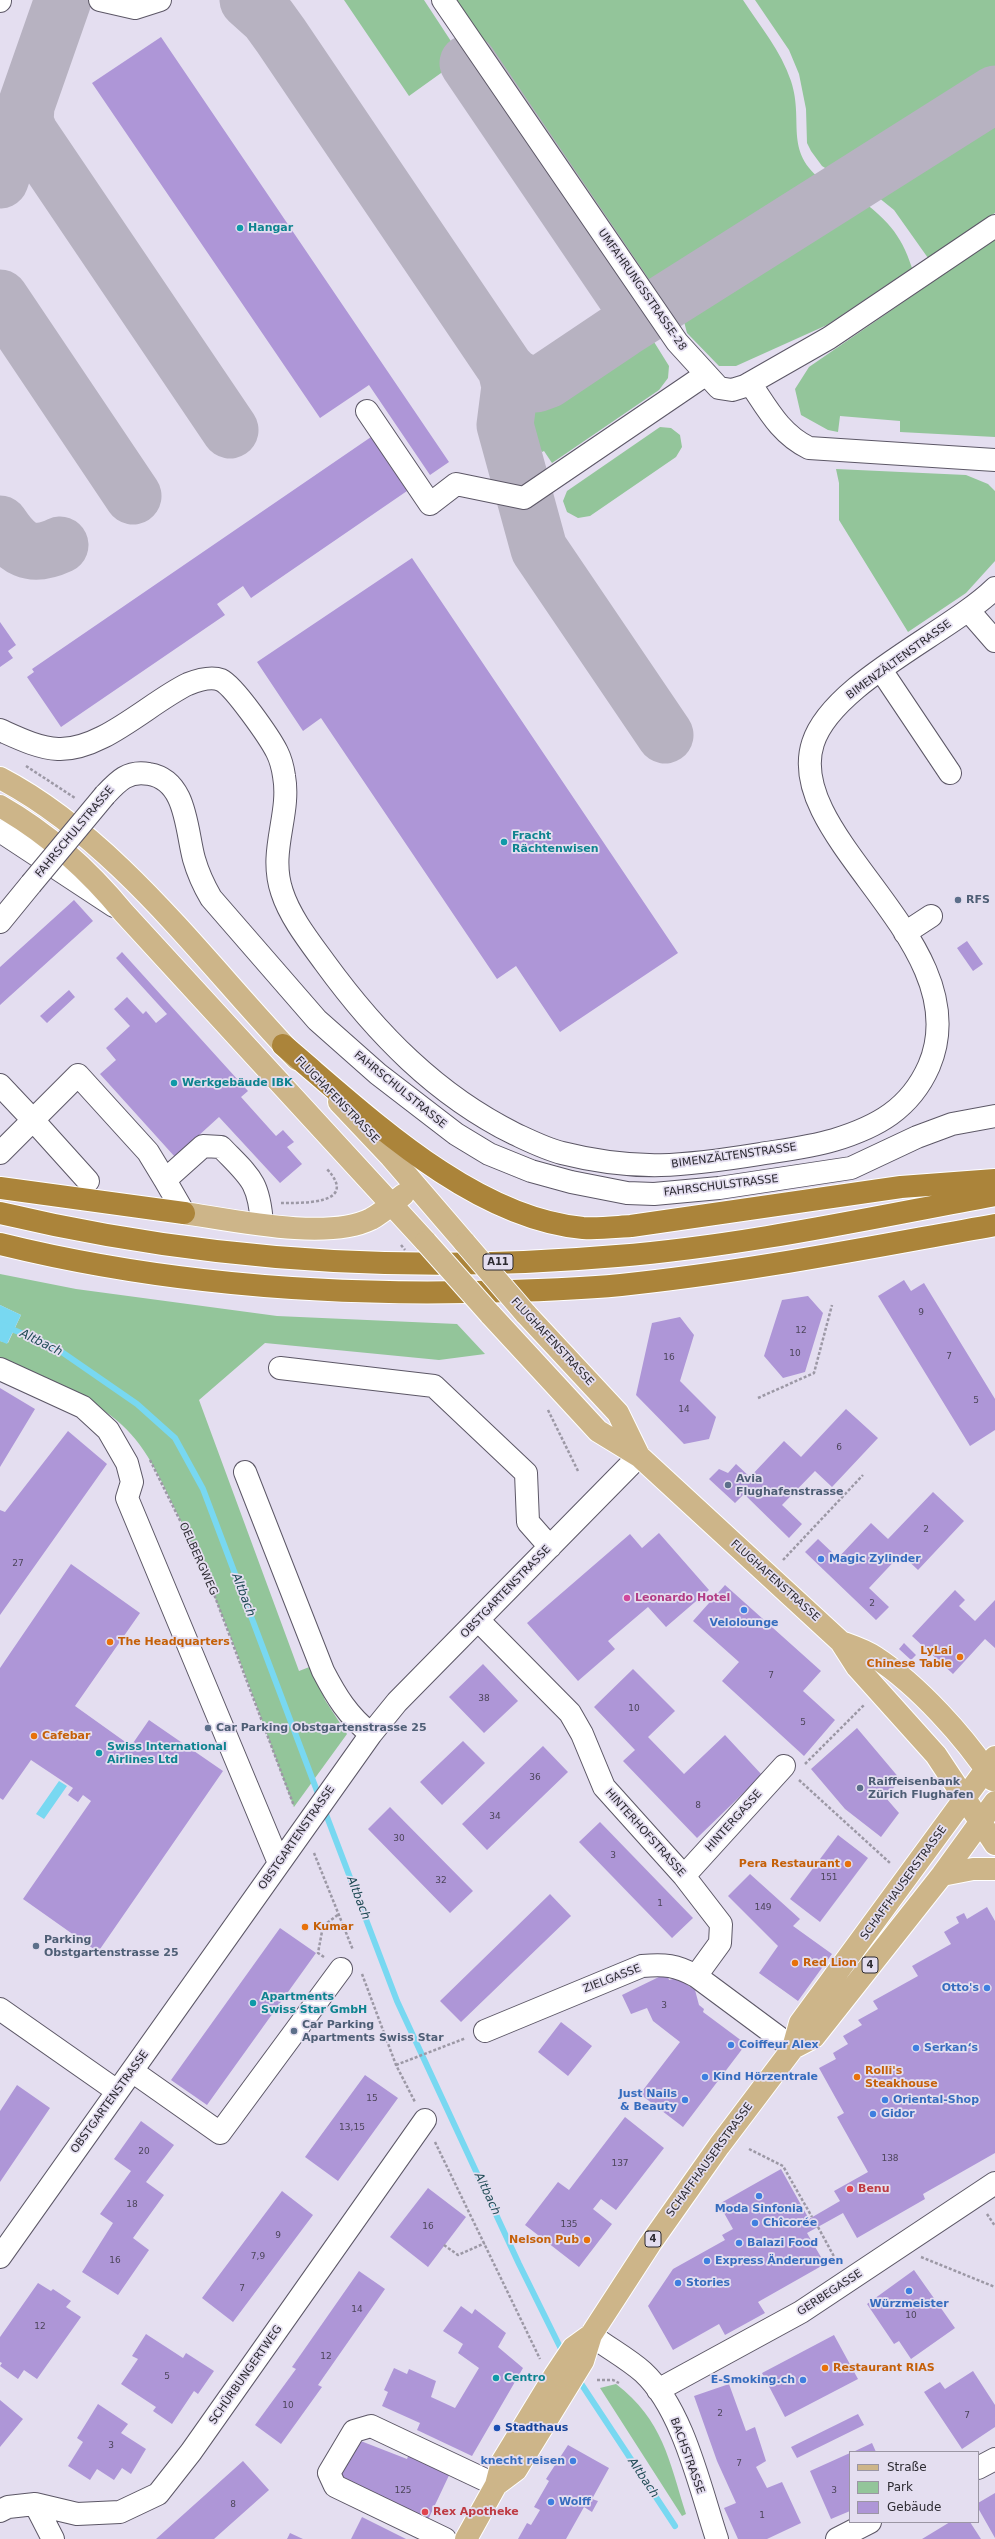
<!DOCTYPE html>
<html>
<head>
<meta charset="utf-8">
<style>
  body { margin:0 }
  #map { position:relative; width:995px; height:2539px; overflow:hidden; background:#e4def0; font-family:"DejaVu Sans",sans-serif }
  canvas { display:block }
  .legend { position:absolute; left:849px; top:2451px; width:130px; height:72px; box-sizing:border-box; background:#e4def0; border:1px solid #9b96a4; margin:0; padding:5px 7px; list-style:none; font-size:12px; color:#2d2b32 }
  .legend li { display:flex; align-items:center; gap:8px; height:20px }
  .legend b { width:20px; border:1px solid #9b96a4 }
</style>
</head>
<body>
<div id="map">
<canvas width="995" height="2539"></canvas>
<ul class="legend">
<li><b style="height:5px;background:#cdb589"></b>Straße</li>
<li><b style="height:11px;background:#93c59a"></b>Park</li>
<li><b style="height:11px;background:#ae96d7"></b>Gebäude</li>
</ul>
</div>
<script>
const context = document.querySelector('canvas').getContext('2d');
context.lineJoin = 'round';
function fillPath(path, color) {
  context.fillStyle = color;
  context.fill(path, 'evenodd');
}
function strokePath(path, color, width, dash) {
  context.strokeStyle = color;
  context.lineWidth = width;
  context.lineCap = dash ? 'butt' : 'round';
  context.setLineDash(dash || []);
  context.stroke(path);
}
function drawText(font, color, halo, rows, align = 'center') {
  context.font = font + ' "DejaVu Sans",sans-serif';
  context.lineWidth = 3.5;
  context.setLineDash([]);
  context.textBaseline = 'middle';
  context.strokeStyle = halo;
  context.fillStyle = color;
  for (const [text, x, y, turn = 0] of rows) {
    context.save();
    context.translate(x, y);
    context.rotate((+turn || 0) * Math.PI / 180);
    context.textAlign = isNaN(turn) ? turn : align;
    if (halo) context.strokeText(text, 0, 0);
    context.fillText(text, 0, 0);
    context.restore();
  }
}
const green = new Path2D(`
  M344,0H424L462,58L409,96Z
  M455,0H743C760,26 781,51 791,81C805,124 781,154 829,185L671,285C661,288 654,285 645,280Z
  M755,0H995V80L841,178L822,166L811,151L807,143L806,109L799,74L789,50Z
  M995,110V213L928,258L894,210L868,189Z
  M857,197C885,218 901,233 912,268L827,325L736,366H719L687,333L682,314L689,302Z
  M995,239V437L900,432V421L840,416L838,432L828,430L801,415L795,389L809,367Z
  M646,329L669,366L668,378L659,390L552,463L544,451L542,452L518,413Z
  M660,427L671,428L680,435L682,447L676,457L590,516L578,518L567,512L563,501L567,491Z
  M836,469L966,475L988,484L995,491V561L966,593L908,632L839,520V483Z
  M0,1274L76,1289L277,1316L457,1324L485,1354L439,1360L265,1343L199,1400L299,1671L312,1666L325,1700L347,1734L294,1807C257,1709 224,1609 178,1515C162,1483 149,1450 122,1425C88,1394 41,1379 0,1360V1341L8,1343L21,1315L0,1305Z
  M616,2384C663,2420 669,2460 686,2514L682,2516L600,2388Z`);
const water = new Path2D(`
  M0,1305L21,1315L7,1344L0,1341Z
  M59,1781L67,1786L44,1819L36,1814Z`);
const stream = new Path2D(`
  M0,1324L56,1348L137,1404L175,1438L203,1489L320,1799
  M324,1809L397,2001L519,2264L564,2355
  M578,2379L675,2526`);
const taxiway = new Path2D(`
  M248,0L268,18L281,36L506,369L513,376L525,383L536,384L547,380L623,329L995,94
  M468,63L630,302L632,317L623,329
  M26,106L25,122L30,134L230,430
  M0,180L63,0
  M0,298L133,496
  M506,369L510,386L505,425L539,549L665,735
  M0,524C17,549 30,559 60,545`);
const building = new Path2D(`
  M161,37L449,462L430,475L369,385L320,418L92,83Z
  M371,437L407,491L251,598L243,586L217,604L225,615L61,727L27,677L34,672L32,669Z
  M412,558L678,953L560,1032L516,966L497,979L321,718L303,731L257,662Z
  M0,622L16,645L8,651L13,658L0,667Z
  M74,900L93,921L0,1005V967Z
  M967,941L983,964L973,971L957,948Z
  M122,952L248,1091L241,1097L276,1136L283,1130L294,1142L287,1147L302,1164L280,1183L219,1117L175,1157L100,1074L116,1060L106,1048L130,1026L114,1009L127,997L140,1011L143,1014L146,1011L156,1023L167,1014L116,958Z
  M69,990L75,997L47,1023L40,1016Z
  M904,1280L911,1291L924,1283L995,1399V1430L970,1446L878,1296Z
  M808,1296L823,1313L805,1372L783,1378L764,1356L782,1300Z
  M680,1317L694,1335L680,1381L716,1417L709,1439L684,1444L636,1395L652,1323Z
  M0,1388L35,1409L0,1467Z
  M846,1409L878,1438L832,1487L815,1471L782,1505L802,1524L789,1538L744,1494L735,1503L709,1479L719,1469L728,1473L736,1464L750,1477L784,1441L801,1457Z
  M68,1431L107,1464L0,1615V1510L5,1512Z
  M933,1492L964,1521L918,1570L901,1554L869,1588L889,1607L876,1620L805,1552L818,1539L838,1558L871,1523L888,1539Z
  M659,1533L709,1590L666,1627L648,1607L608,1641L615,1649L578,1681L527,1623L630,1534L642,1548Z
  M71,1564L140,1613L75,1706L131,1746L149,1720L223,1771L98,1952L23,1899L91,1801L83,1795L78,1802L68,1795L73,1788L31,1760L3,1800L0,1798V1668Z
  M725,1585L821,1671L803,1691L835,1720L804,1756L722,1681L739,1662L693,1621Z
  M955,1590L965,1600L959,1606L975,1621L995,1600V1648L985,1639L953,1674L912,1636Z
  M904,1643L916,1655L911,1660L899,1649Z
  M483,1664L518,1701L484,1733L449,1697Z
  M633,1669L675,1711L648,1737L684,1774L725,1735L762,1775L697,1838L623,1761L635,1750L594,1707Z
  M857,1728L900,1779L886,1798L899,1813L881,1837L845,1809L811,1769Z
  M463,1741L485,1763L442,1805L420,1782Z
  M543,1746L568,1772L487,1850L462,1824Z
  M390,1807L473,1891L450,1913L368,1829Z
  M600,1822L693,1918L672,1938L579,1842Z
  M838,1835L868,1858L820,1922L790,1899Z
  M750,1874L800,1919L793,1926L832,1954L798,2001L759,1973L778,1946L728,1896Z
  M550,1894L571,1916L461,2022L440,2001Z
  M987,1907L995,1921V2153L923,2194L925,2199L857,2238L843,2213L807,2233L825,2264L758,2302L765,2313L725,2335L719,2324L673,2350L648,2306L673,2269L725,2240L722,2235L733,2229L719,2204L781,2169L809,2219L840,2201L834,2191L868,2172L837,2117L844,2113L819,2068L836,2059L833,2053L848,2044L843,2036L862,2025L858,2020L878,2009L873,2001L918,1976L912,1966L951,1944L944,1932L959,1923L956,1917L964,1913L967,1919Z
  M280,1928L316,1953L207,2105L171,2080Z
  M667,1973L669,1980L677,1978L695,1990L699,2005L704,2009L703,2012L746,2044L683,2127L640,2094L680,2042L653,2021L647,2008L631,2014L622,1995Z
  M561,2022L592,2046L568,2076L538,2052Z
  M365,2075L398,2098L338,2181L305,2157Z
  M17,2085L50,2108L0,2182V2111Z
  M625,2117L664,2148L616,2210L601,2199L593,2209L612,2224L579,2267L525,2225L558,2182L569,2190Z
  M141,2121L174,2145L146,2182L164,2195L133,2238L149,2250L118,2295L82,2272L113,2223L100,2214L131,2171L114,2159Z
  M428,2188L466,2217L428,2267L390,2237Z
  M282,2191L313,2215L233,2322L202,2298Z
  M914,2270L955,2328L911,2359L899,2341L894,2344L867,2304Z
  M359,2271L385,2289L318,2385L322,2387L281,2444L255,2425L296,2369L292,2367Z
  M38,2283L51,2291L53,2289L71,2301L66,2307L81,2317L37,2379L24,2370L18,2379L0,2366L2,2363L0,2362V2337Z
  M461,2306L472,2314L475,2309L506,2333L498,2347L523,2368L472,2456L417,2430L420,2423L382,2406L388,2392L384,2390L394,2368L407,2374L409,2369L436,2381L431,2397L455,2408L479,2368L458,2353L463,2344L443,2331Z
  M146,2334L183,2358L186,2353L214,2371L198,2394L194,2391L172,2424L153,2411L156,2407L121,2384L138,2359L132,2356Z
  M834,2335L858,2379L785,2417L762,2373Z
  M973,2371L995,2405V2427L962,2449L924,2392L940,2382L945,2389Z
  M729,2384L746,2431L755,2427L766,2461L756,2467L767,2488L782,2482L801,2523L767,2539H738L724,2508L736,2503L717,2461L694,2396Z
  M0,2400L23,2419L0,2447Z
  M98,2404L128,2424L121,2433L146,2449L131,2474L122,2468L114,2480L97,2469L90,2480L68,2466L83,2442L77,2438Z
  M858,2414L864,2425L797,2458L791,2447Z
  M353,2438L407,2459L411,2449L452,2469L426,2524L336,2475Z
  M872,2443L876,2452H853Z
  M568,2445L609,2468L592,2499L598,2501L592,2512L584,2507L566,2539H518L527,2523L531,2525L540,2510L534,2507L549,2481L546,2479Z
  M850,2453V2511L831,2519L810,2471Z
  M243,2461L269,2490L214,2539H156Z
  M995,2493V2538L978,2508V2503Z
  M362,2517L406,2539H351Z
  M950,2522H970L981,2539H922Z
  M290,2533L303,2539H287Z`);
const path = new Path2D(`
  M26,766L75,798
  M281,1203C301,1203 360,1205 327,1169
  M758,1398L814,1373L832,1305
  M548,1410L578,1471
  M150,1460L206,1573L294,1806
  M783,1560L863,1475
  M805,1764L864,1705
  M799,1780L890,1863
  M314,1853L353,1950
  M324,1957L318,1953L323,1926L339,1914
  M362,1974L396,2065L415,2102
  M396,2065L466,2038
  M435,2142L540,2359
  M749,2149L783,2166L812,2217
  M987,2214L995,2226
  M818,2227L837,2262
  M444,2245L458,2255L485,2243
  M921,2257L995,2287
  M597,2380H613L619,2383`);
const minor = new Path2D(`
  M100,0L135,8L160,0
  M443,0L677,342L719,388L732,390L745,386L829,338L995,226
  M0,1V0
  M750,383C767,408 780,434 809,448L995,460
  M367,411L430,504L456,484L524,498L705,375
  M968,610L995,641
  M881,670L950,773
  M0,730C18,738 38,748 58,749C102,751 150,702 188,684C198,680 211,676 221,680C234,686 270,738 277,752C280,758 283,769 284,776C291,815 268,851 282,892C290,917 309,941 325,963C376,1033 436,1095 515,1134C530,1141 546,1149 562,1153C637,1172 685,1166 760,1154C785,1150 810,1147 834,1140C877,1127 910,1109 929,1066C981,944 782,838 813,743C832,683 949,633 995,588
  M105,795C118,781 128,770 149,774C187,780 186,830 194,859C198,873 204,886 211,898L317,1020L378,1074L456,1134L489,1154L531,1171L571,1182L627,1193L654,1194L719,1188L851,1168L917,1137L952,1124L995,1116
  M0,831L114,906
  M0,922L31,884
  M905,933L931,916
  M0,1085L33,1120L78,1075L148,1152L165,1180
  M0,1153L33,1120L88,1181
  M184,1213L165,1180L203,1146L221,1147C250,1177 259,1181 262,1224
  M280,1368L434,1386L526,1473L528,1522L550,1547
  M0,1369L83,1407L108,1430L127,1463L132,1482L127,1498L279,1863
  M245,1472L323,1671C336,1696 348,1716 371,1734
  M479,1621L570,1713L582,1734L604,1787L684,1876L721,1924L720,1943L696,1976
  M684,1876L784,1766
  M0,2009L117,2091
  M485,2031L642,1966C665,1964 676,1965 696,1976L793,2048
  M132,2071L220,2133L341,1969
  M0,2257L371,1734L397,1702L639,1456
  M591,2335C608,2348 627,2358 643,2372C683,2409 700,2488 717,2539
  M658,2390L801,2312L995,2183
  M978,2468L995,2459
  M35,2504L53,2539
  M0,2511L8,2507L35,2504L77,2514L120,2512L158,2494L191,2452L425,2120
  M445,2539L335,2486L329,2473L354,2431L371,2426L496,2485
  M837,2539L870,2522`);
const major = new Path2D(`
  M0,778C117,839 206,964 297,1059
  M0,806C49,834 88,869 124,913L426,1242
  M339,1102L391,1157L465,1243
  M184,1213C232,1220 327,1241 371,1219C382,1213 393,1203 403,1195
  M525,1313L618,1413L639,1456
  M490,1314L598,1431L639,1456L841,1642L857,1667L936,1755L995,1844
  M841,1642C852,1646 865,1650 875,1657C918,1685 965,1737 993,1780
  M942,1875L973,1869H995
  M793,2048L814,2037L942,1875L995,1802
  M496,2485L516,2470L583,2361L591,2335L650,2244L719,2146L793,2048L800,2023L995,1757
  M466,2539L496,2485L502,2462L555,2375L573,2348L591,2335`);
const highway = new Path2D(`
  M283,1045C365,1114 471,1218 583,1228C599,1229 615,1227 631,1226L901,1187L995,1180
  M0,1188L184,1213
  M0,1213C202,1261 409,1274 617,1256C743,1246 870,1218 995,1195
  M0,1244C154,1282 312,1295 470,1292C521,1291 571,1290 621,1285C747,1272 871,1247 995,1225`);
const pathBridge = new Path2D(`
  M401,1245L405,1250`);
const minorBridge = new Path2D(`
  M31,884L105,795`);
const majorBridge = new Path2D(`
  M426,1242L490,1314
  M465,1243L525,1313`);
const markers = [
  [240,228,4,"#0f9aa8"],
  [504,842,4,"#0f9aa8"],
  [958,900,4,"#5c6f8a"],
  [174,1083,4,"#0f9aa8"],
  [728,1485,4,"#5c6f8a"],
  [821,1559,4,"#3f7fe0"],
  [627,1598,4,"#d1479c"],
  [744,1610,4,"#3f7fe0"],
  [110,1642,4,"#e8710a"],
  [960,1657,4,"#e8710a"],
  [208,1728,4,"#5c6f8a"],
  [34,1736,4,"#e8710a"],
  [99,1753,4,"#0f9aa8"],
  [860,1788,4,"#5c6f8a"],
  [848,1864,4,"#e8710a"],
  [305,1927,4,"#e8710a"],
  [36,1946,4,"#5c6f8a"],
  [795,1963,4,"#e8710a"],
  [987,1988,4,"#3f7fe0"],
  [253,2003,4,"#0f9aa8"],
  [294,2031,4,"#5c6f8a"],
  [731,2045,4,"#3f7fe0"],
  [916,2048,4,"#3f7fe0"],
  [705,2077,4,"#3f7fe0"],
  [857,2077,4,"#e8710a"],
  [685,2100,4,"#3f7fe0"],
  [885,2100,4,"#3f7fe0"],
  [873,2114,4,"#3f7fe0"],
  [850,2189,4,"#e0444e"],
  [759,2196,4,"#3f7fe0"],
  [755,2223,4,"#3f7fe0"],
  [587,2240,4,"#e8710a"],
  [739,2243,4,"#3f7fe0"],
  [707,2261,4,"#3f7fe0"],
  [678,2283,4,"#3f7fe0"],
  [909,2291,4,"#3f7fe0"],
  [825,2368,4,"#e8710a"],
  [496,2378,4,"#0f9aa8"],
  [803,2380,4,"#3f7fe0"],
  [497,2428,4,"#1a4fb4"],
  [573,2461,4,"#3f7fe0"],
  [551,2502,4,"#3f7fe0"],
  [425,2512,4,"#e0444e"]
];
const numberNames = [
  ["9",921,1313],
  ["12",801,1331],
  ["10",795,1354],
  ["7",949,1357],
  ["16",669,1358],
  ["5",976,1401],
  ["14",684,1410],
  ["6",839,1448],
  ["2",926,1530],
  ["27",18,1564],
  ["2",872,1604],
  ["7",771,1676],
  ["38",484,1699],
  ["10",634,1709],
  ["5",803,1723],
  ["36",535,1778],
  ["8",698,1806],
  ["34",495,1817],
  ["30",399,1839],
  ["3",613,1856],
  ["151",829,1878],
  ["32",441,1881],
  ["1",660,1904],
  ["149",763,1908],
  ["3",664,2006],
  ["15",372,2099],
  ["13,15",352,2128],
  ["20",144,2152],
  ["138",890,2159],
  ["137",620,2164],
  ["18",132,2205],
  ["135",569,2225],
  ["16",428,2227],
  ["9",278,2236],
  ["7,9",258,2257],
  ["16",115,2261],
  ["7",242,2289],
  ["14",357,2310],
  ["10",911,2316],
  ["12",40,2327],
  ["12",326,2357],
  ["5",167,2377],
  ["10",288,2406],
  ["2",720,2414],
  ["7",967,2416],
  ["3",111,2446],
  ["7",739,2464],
  ["125",403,2491],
  ["3",834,2491],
  ["8",233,2505],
  ["1",762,2516]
];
const shields = [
  [498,1262,30],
  [870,1965,16],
  [653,2239,16]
];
const shieldNames = [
  ["A11",498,1262],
  ["4",870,1965],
  ["4",653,2239]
];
const cultureNames = [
  ["Hangar",248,228],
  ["Fracht",512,836],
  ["Rächtenwisen",512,849],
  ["Werkgebäude IBK",182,1083],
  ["Swiss International",107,1747],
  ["Airlines Ltd",107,1760],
  ["Apartments",261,1997],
  ["Swiss Star GmbH",261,2010],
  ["Centro",504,2378]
];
const streetNames = [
  ["UMFAHRUNGSSTRASSE-28",642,290,55],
  ["BIMENZÄLTENSTRASSE",899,660,-36],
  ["FAHRSCHULSTRASSE",75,832,-50],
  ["FAHRSCHULSTRASSE",400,1090,39],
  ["FLUGHAFENSTRASSE",337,1100,46],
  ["BIMENZÄLTENSTRASSE",734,1156,-8],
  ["FAHRSCHULSTRASSE",721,1186,-7],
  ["FLUGHAFENSTRASSE",552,1342,47],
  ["OELBERGWEG",198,1559,66],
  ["FLUGHAFENSTRASSE",775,1581,42],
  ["OBSTGARTENSTRASSE",506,1592,-46],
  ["HINTERGASSE",734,1821,-48],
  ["HINTERHOFSTRASSE",645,1833,48],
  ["OBSTGARTENSTRASSE",297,1838,-55],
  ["SCHAFFHAUSERSTRASSE",904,1883,-54],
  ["ZIELGASSE",612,1979,-21],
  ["OBSTGARTENSTRASSE",110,2102,-54],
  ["SCHAFFHAUSERSTRASSE",710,2160,-54],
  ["GERBEGASSE",830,2293,-33],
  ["SCHÜRBUNGERTWEG",246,2375,-55],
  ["BACHSTRASSE",687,2456,70]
];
const serviceNames = [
  ["RFS",966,900],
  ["Avia",736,1479],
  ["Flughafenstrasse",736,1492],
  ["Car Parking Obstgartenstrasse 25",216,1728],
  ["Raiffeisenbank",868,1782],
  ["Zürich Flughafen",868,1795],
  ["Parking",44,1940],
  ["Obstgartenstrasse 25",44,1953],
  ["Car Parking",302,2025],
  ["Apartments Swiss Star",302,2038]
];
const shopNames = [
  ["Magic Zylinder",829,1559],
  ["Velolounge",744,1623,"center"],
  ["Otto's",979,1988,"right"],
  ["Coiffeur Alex",739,2045],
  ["Serkan‘s",924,2048],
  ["Kind Hörzentrale",713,2077],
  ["Just Nails",677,2094,"right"],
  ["& Beauty",677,2107,"right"],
  ["Oriental-Shop",893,2100],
  ["Gidor",881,2114],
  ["Moda Sinfonia",759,2209,"center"],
  ["Chîcorée",763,2223],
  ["Balazi Food",747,2243],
  ["Express Änderungen",715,2261],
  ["Stories",686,2283],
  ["Würzmeister",909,2304,"center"],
  ["E-Smoking.ch",795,2380,"right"],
  ["knecht reisen",565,2461,"right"],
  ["Wolff",559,2502]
];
const hotelNames = [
  ["Leonardo Hotel",635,1598]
];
const foodNames = [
  ["The Headquarters",118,1642],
  ["LyLai",952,1651,"right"],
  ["Chinese Table",952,1664,"right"],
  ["Cafebar",42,1736],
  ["Pera Restaurant",840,1864,"right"],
  ["Kumar",313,1927],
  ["Red Lion",803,1963],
  ["Rolli's",865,2071],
  ["Steakhouse",865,2084],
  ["Nelson Pub",579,2240,"right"],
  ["Restaurant RIAS",833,2368]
];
const healthNames = [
  ["Benu",858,2189],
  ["Rex Apotheke",433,2512]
];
const transitNames = [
  ["Stadthaus",505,2428]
];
const waterNames = [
  ["Altbach",41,1343,26],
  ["Altbach",243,1595,69],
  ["Altbach",358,1898,69],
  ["Altbach",487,2194,65],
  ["Altbach",643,2478,56]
];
fillPath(green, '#93c59a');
fillPath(water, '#78d8f1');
strokePath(stream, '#78d8f1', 6);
strokePath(taxiway, '#b7b2c1', 57);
fillPath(building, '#ae96d7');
strokePath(minor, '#5c5766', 24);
strokePath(major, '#fff', 24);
strokePath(highway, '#fff', 24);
strokePath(path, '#9c98a5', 2.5, [3, 2]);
strokePath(minor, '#fff', 22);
strokePath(major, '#cdb589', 22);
strokePath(highway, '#ab843a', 22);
strokePath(minorBridge, '#5c5766', 24, []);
strokePath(majorBridge, '#fff', 24, []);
strokePath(pathBridge, '#9c98a5', 2.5, [3, 2]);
strokePath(minorBridge, '#fff', 22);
strokePath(majorBridge, '#cdb589', 22);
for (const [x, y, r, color] of markers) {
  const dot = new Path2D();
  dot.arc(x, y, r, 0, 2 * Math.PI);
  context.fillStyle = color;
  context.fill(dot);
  strokePath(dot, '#e4def0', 1.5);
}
drawText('9px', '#4d465b', null, numberNames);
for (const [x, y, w] of shields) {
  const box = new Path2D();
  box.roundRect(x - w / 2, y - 8, w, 16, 3);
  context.fillStyle = '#e4def0';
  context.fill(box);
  strokePath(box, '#2d2b32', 1);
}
drawText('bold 10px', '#2d2b32', null, shieldNames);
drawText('bold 11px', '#0d838f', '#e4def0', cultureNames, 'left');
drawText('11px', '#2d2b32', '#e4def0', streetNames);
drawText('bold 11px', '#4e5e75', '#e4def0', serviceNames, 'left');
drawText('bold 11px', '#366cbe', '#e4def0', shopNames, 'left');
drawText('bold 11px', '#b23c85', '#e4def0', hotelNames, 'left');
drawText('bold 11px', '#c56008', '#e4def0', foodNames, 'left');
drawText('bold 11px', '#be3a42', '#e4def0', healthNames, 'left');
drawText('bold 11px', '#164399', '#e4def0', transitNames, 'left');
drawText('italic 12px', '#204b56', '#e4def0', waterNames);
</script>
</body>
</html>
